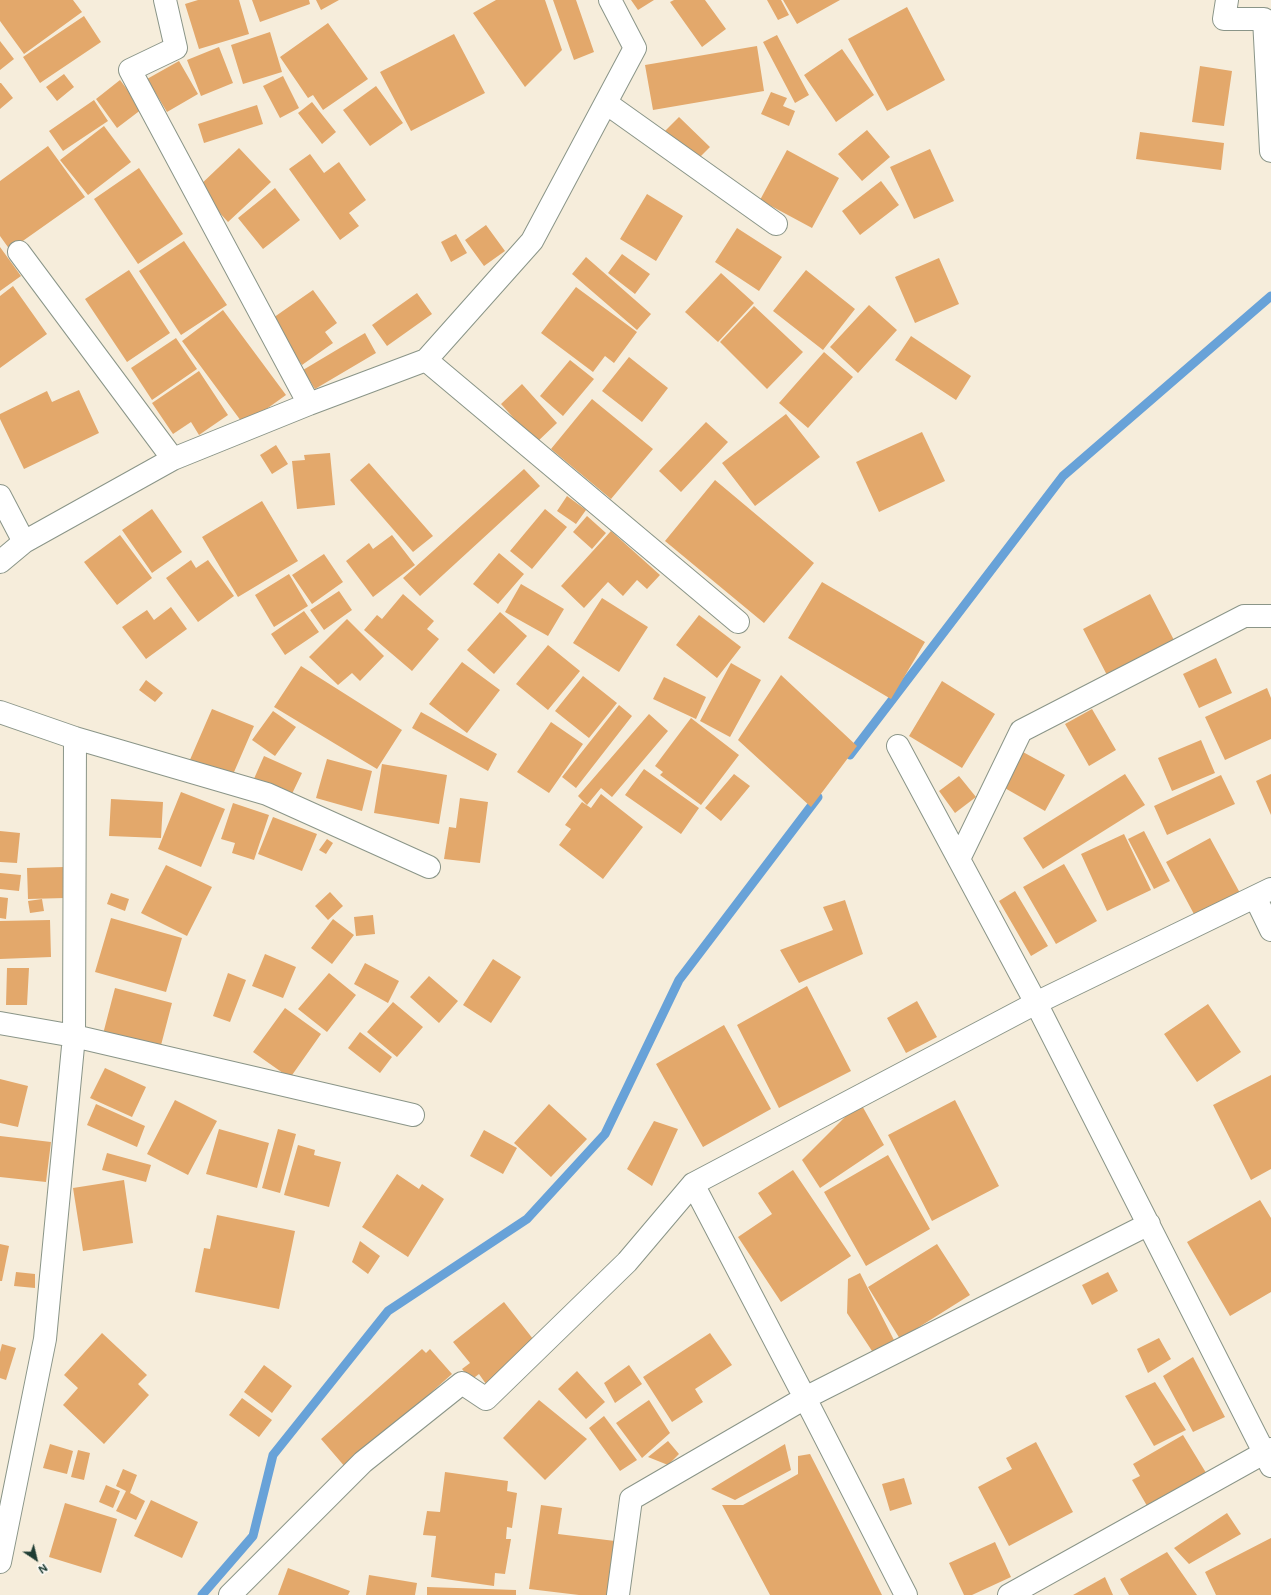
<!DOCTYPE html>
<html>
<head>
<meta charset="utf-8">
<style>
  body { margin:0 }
  #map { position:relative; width:1271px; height:1595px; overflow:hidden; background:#f6eddb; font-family:Mali,sans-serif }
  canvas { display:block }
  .north { position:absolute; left:16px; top:1539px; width:40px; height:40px; -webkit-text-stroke:3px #fdfcf7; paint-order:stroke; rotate:145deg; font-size:11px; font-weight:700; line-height:16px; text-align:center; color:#1f3d34 }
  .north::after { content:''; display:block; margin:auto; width:14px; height:18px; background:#1f3d34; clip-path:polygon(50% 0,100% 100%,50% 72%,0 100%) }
</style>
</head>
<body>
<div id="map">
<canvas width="1271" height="1595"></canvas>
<div class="north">N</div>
</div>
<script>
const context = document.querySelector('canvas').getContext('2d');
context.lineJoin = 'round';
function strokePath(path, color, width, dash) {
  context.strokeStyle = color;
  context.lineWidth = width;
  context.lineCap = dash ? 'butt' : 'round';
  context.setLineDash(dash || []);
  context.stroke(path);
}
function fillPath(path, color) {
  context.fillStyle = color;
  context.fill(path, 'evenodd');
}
const stream = new Path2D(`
  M850,755L1063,476L1271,296
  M202,1595L253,1536L273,1455L388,1311L527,1219L605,1134L679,980L818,797`);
const building = new Path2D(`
  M0,0H73L82,12L24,54L0,21Z
  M198,0H239L249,34L199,49L185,4Z
  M252,0H309L310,4L260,22Z
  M316,0H339L321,10Z
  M496,0H545L562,50L525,87L473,13Z
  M553,0H576L594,52L574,60Z
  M631,0H654L638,10Z
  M674,0H705L726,29L702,47L670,2Z
  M767,0H781L789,15L778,20Z
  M783,0H840L797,24Z
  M907,7L945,80L887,111L848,39Z
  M84,16L101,42L40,83L23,57Z
  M328,23L368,79L323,110L313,95L308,98L280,57Z
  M270,32L282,72L243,84L231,45Z
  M454,34L485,93L411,131L380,72Z
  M777,35L809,95L795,103L763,42Z
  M0,41L14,59L0,70Z
  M757,46L764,91L653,110L645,65Z
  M219,47L233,83L201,96L187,60Z
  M842,49L874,95L836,122L804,75Z
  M179,61L198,94L167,112L147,79Z
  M1200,66L1232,71L1224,126L1192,122Z
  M64,74L74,87L57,101L46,87Z
  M283,76L299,108L280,118L263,86Z
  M120,80L142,109L117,128L96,99Z
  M0,83H1L13,98L0,109Z
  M376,86L403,123L370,146L343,110Z
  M771,92L787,98L783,106L795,111L789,126L761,114Z
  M94,100L108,121L63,151L49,131Z
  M312,102L336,132L322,144L298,113Z
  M257,105L263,124L204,143L198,124Z
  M679,117L710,147L694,163L663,133Z
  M104,126L131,162L88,195L60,160Z
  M867,130L890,157L862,181L838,154Z
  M1140,132L1224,143L1221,170L1136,159Z
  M48,146L85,197L10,250L0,236V181Z
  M239,148L271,182L228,222L197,188Z
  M930,149L954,201L914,219L890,167Z
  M787,150L839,178L812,228L760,200Z
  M310,154L324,173L339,162L366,200L349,213L359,226L340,240L289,169Z
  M139,168L183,234L138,264L94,199Z
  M881,181L899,205L860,235L842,211Z
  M275,188L300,220L263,249L238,218Z
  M647,194L683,216L656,261L620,239Z
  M486,225L505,251L484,266L465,240Z
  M737,228L782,257L759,291L715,262Z
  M456,234L467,253L451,262L441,242Z
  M184,241L227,305L181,335L139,271Z
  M0,247L21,276L0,291Z
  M622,254L650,274L635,294L608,273Z
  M586,257L651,314L637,330L572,274Z
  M939,258L959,304L915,323L895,277Z
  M129,270L170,333L127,362L85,299Z
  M806,270L855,309L823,350L773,311Z
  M721,273L754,303L718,342L685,312Z
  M13,286L47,334L0,368V296Z
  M576,287L637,332L614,363L605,356L593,372L541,333Z
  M313,290L337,323L325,332L333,343L302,365L270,320Z
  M417,293L432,314L387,346L372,325Z
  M869,305L897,330L858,373L830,347Z
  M754,306L803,352L767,389L720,342Z
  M223,310L286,395L244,425L182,341Z
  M365,333L376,353L315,389L303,370Z
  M911,336L971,376L956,400L895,360Z
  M176,338L197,369L152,400L131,368Z
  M824,352L853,377L808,428L779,403Z
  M629,357L668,388L642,422L602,391Z
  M570,360L594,379L563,416L540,396Z
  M199,371L228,415L199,435L191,422L173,434L152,403Z
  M522,384L557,423L536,443L501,404Z
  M79,390L99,433L24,469L0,419V414L47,391L52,402Z
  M592,399L653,449L611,499L551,449Z
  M786,414L820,457L755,506L722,463Z
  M706,422L728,442L681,492L659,471Z
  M922,432L945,481L879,512L856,462Z
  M276,445L288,464L272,474L260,455Z
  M330,453L335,505L297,509L292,461L305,460L304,455Z
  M369,463L433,536L413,552L350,480Z
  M524,469L540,486L420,596L403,578Z
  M715,480L814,563L764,623L665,541Z
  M567,496L586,510L576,524L557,511Z
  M262,501L298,561L238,597L202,537Z
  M152,509L182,552L152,573L122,530Z
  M545,509L567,527L532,569L510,551Z
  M587,516L606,533L592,549L573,532Z
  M611,531L660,575L647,589L637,580L623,596L608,582L584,608L561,586Z
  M120,535L152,578L117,605L84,562Z
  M392,535L415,565L373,597L346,561L369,543L373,549Z
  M499,553L524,574L498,604L473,584Z
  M324,554L343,582L312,604L292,575Z
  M191,560L196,568L208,560L234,596L198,622L166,578Z
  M289,574L308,606L274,627L255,595Z
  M822,582L925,642L891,699L788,638Z
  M521,584L564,609L548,636L505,612Z
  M339,591L352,610L324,630L310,610Z
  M403,594L434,621L427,629L439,639L412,671L364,630L377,615L382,619Z
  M1150,594L1175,642L1108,677L1083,629Z
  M602,598L648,627L619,672L573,643Z
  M171,607L187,629L146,659L122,627L147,610L154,620Z
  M304,611L319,632L285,655L271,634Z
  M500,612L527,636L494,674L467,650Z
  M699,615L741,647L717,678L676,645Z
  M347,619L384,656L360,681L352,673L338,685L309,657Z
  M548,645L580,671L548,710L516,684Z
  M1216,658L1232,693L1199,708L1183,674Z
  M462,662L500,690L467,733L429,704Z
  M731,663L761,680L730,737L700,721Z
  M301,666L402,730L377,769L274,707Z
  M781,675L857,746L811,807L738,740Z
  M583,676L617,703L589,738L555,711Z
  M664,677L706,697L696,719L653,699Z
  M146,680L163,693L155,702L139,690Z
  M942,681L995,714L962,768L909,736Z
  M1267,688L1271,698V739L1225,760L1205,717Z
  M619,705L632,716L576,788L562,777Z
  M212,709L254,726L231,779L189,762Z
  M1092,709L1116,750L1089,766L1065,724Z
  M273,711L296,727L275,756L252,740Z
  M421,712L497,754L488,771L412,728Z
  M649,714L668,731L612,797L601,788L587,805L578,796Z
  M691,718L739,755L701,805L660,775L663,772L655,766Z
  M551,722L583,744L549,793L517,772Z
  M1201,740L1215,773L1172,791L1158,758Z
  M1023,752L1065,775L1045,811L1003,787Z
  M264,756L302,773L290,798L253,781Z
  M327,759L372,771L362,811L316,798Z
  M382,764L447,775L439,824L374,813Z
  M644,769L699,808L681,834L625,795Z
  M734,774L750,786L721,821L705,808Z
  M1125,774L1145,805L1043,869L1023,838Z
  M1271,774V815L1256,781Z
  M1221,775L1235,804L1167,835L1154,806Z
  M959,776L976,797L955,813L939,791Z
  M181,792L225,809L201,867L158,849Z
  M601,794L643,827L603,879L559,845L571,829L565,825L582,802L591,808Z
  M460,798L488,802L480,863L444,859L449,827L456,828Z
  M111,799L163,802L161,838L109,836Z
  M233,803L269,815L254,860L232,853L235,843L221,839Z
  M273,817L317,834L302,871L258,854Z
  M0,831L20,833L17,863L0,862Z
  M1144,831L1170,881L1154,889L1128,839Z
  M1124,834L1151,890L1107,911L1081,854Z
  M1210,838L1240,893L1195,916L1166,862Z
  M327,839L333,843L326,854L319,850Z
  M1064,864L1097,921L1056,944L1023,887Z
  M166,865L212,887L187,936L141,913Z
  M64,867L65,898L28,899L27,868Z
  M0,873L21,875L19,891L0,889Z
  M1015,891L1048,946L1031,956L999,901Z
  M330,892L343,906L328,920L315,906Z
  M111,893L129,899L125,911L107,904Z
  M0,897L8,898L6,919L0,918Z
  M42,899L44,911L30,913L28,901Z
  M845,900L863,954L799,983L780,950L833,930L823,907Z
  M373,915L375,934L356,936L354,917Z
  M111,918L182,938L166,992L95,972Z
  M333,919L354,935L332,964L311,948Z
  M50,920L51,957L0,959V921Z
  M265,954L296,967L283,998L252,986Z
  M493,959L521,977L491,1023L463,1005Z
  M365,963L399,981L388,1003L354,984Z
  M7,968H29L27,1005H6Z
  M228,973L246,980L230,1022L213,1016Z
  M329,973L356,995L327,1032L298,1009Z
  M429,976L458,1001L439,1023L410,997Z
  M807,986L851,1071L779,1108L737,1025Z
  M115,988L172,1003L160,1049L103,1034Z
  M917,1001L937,1037L906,1053L887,1018Z
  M393,1002L423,1027L397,1057L367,1032Z
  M1208,1004L1241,1052L1197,1082L1164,1034Z
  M285,1008L321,1034L290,1078L253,1052Z
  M724,1025L771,1109L703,1147L656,1064Z
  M360,1032L392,1057L380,1073L348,1048Z
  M105,1068L146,1087L132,1117L90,1098Z
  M1271,1075V1169L1251,1180L1213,1105Z
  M0,1079L28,1086L18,1127L0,1123Z
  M175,1100L217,1121L188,1175L147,1154Z
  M955,1100L999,1186L932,1221L888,1135Z
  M860,1102L884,1145L820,1188L802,1160Z
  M96,1104L145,1126L137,1147L87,1125Z
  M549,1104L587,1139L551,1177L514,1143Z
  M654,1121L678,1129L652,1186L627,1169Z
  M219,1129L269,1143L257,1188L206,1174Z
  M278,1129L296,1134L280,1193L262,1188Z
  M484,1130L517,1148L503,1174L470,1156Z
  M0,1136L51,1142L46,1182L0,1177Z
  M298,1145L315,1150L314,1155L341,1162L329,1207L284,1195Z
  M107,1153L151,1165L146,1182L102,1170Z
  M888,1155L930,1229L866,1266L824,1192Z
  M793,1170L851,1256L781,1302L738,1237L772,1214L758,1193Z
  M397,1174L419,1189L422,1184L444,1199L408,1257L362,1227Z
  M124,1180L133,1243L83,1251L73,1188Z
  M1260,1200L1271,1218V1292L1230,1316L1187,1242Z
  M217,1215L295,1231L279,1309L195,1292L204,1248L210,1249Z
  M360,1241L380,1256L368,1274L352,1262Z
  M0,1244L9,1246L2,1281H0Z
  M937,1244L970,1295L900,1339L868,1287Z
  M16,1272L35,1274V1288L14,1286Z
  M1108,1272L1118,1291L1092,1305L1082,1285Z
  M860,1273L896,1344L874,1354L847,1313L848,1279Z
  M504,1302L537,1344L486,1384L479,1374L471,1380L462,1369L470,1363L453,1342Z
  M102,1333L147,1375L138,1384L149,1395L104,1444L63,1405L78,1388L64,1375Z
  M710,1333L732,1365L695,1389L703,1402L672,1422L643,1377Z
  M1159,1338L1171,1359L1148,1373L1137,1349Z
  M2,1344L16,1348L6,1380L0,1378V1352Z
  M422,1349L426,1353L430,1349L452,1374L346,1468L321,1439Z
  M1193,1357L1225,1417L1193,1432L1163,1376Z
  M264,1365L292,1386L272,1413L244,1392Z
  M629,1365L642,1384L615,1403L604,1383Z
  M577,1371L605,1402L586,1419L558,1389Z
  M1155,1382L1186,1430L1154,1446L1125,1396Z
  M242,1398L272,1420L259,1437L229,1415Z
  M539,1400L587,1439L545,1480L503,1438Z
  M649,1400L670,1433L642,1458L616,1423Z
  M604,1416L637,1460L620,1471L589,1428Z
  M1183,1435L1208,1476L1150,1511L1132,1480L1140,1476L1133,1464Z
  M668,1441L679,1454L668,1465L648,1457Z
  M1036,1442L1073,1512L1009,1546L978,1487L1012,1469L1006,1458Z
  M50,1444L73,1451L67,1474L43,1468Z
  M785,1444L791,1470L735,1500L711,1489Z
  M78,1450L90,1453L84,1480L71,1477Z
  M810,1454L851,1534L882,1595H770L722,1505H743L798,1474V1456Z
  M123,1469L137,1475L130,1493L145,1501L136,1520L116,1511L126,1491L116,1486Z
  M445,1472L508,1481L507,1491L517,1493L512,1528L507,1527L506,1539H511L505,1574L495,1573L494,1586L431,1577L436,1536L423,1535L427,1511L440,1512Z
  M904,1478L912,1504L890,1511L882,1484Z
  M106,1485L120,1491L113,1508L99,1502Z
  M151,1500L198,1522L182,1558L134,1536Z
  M65,1503L117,1519L101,1573L49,1557Z
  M541,1505L562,1508L558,1534L615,1541L608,1595H579L529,1589Z
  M1227,1513L1241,1534L1189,1564L1174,1548Z
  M1271,1538V1595H1216L1205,1572Z
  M995,1542L1011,1577L972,1595H964L949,1563Z
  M1167,1552L1197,1595H1129L1120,1579Z
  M288,1568L350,1591L348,1595H278Z
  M369,1575L417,1583L415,1595H366Z
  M1105,1577L1113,1595H1073Z
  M427,1587L516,1590V1595H427Z`);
const minor = new Path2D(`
  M165,0L176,48L130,70L309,404
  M1227,0L1224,19H1264L1271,151
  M606,103L776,224
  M19,252L173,459
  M426,360L738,622
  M0,496L24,542
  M0,562L24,542L173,459L309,404L426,360L532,241L635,48L610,0
  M0,712L75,738L267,794L429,867
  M898,746L1036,1003L1271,1466
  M959,859L1021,731L1244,616H1271
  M1255,897L1271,930
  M0,1023L74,1036L413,1115
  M693,1184L805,1398L906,1595
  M0,1562L45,1339L74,1036L75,738
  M230,1595L363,1462L462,1383L486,1399L627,1262L693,1184L1036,1003L1271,889
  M618,1595L631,1499L805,1398L1149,1224
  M1009,1595L1271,1449`);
strokePath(stream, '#68a2d8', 9);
fillPath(building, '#e3a86b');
strokePath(minor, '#8a9588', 24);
strokePath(minor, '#fff', 22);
</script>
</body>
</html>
